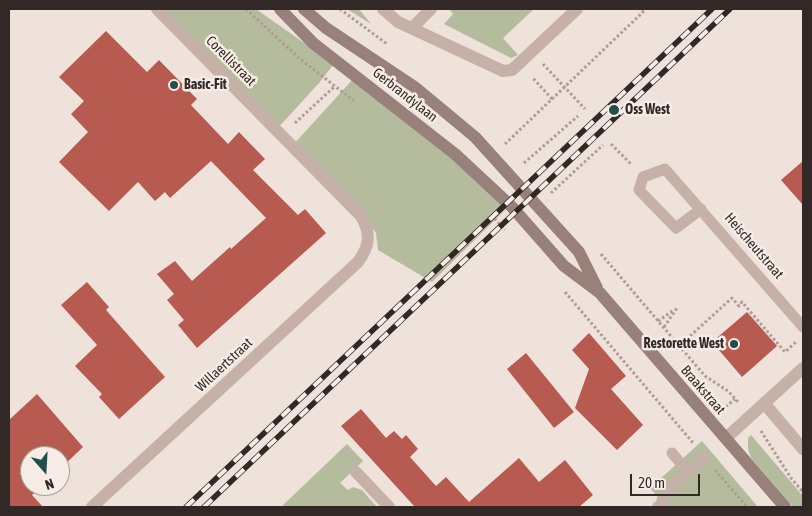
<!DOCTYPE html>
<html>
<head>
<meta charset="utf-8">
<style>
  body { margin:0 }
  #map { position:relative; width:812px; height:516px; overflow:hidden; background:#eee2db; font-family:"Asap Condensed",sans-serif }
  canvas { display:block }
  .frame { position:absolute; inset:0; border:10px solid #322927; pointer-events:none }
  .north { position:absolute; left:20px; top:446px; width:50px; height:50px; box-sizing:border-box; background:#f7ede6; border:1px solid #a89f9a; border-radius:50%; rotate:161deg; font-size:14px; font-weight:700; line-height:20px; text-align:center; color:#322927 }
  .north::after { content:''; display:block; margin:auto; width:18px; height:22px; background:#224f4c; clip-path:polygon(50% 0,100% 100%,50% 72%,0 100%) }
  .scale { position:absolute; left:630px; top:474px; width:70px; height:22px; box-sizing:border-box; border:2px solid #322927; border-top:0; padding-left:6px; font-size:15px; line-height:18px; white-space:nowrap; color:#322927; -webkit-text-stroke:4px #f7ede6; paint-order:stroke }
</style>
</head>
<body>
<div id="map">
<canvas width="812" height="516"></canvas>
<div class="frame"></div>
<div class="north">N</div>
<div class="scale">20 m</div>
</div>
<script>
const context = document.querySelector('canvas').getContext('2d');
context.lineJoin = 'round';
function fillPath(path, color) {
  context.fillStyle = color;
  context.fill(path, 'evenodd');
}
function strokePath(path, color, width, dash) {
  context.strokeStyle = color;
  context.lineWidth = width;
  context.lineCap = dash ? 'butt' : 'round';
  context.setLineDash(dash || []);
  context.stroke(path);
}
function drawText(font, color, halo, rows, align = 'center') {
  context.font = font + ' "Asap Condensed",sans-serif';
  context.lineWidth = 5;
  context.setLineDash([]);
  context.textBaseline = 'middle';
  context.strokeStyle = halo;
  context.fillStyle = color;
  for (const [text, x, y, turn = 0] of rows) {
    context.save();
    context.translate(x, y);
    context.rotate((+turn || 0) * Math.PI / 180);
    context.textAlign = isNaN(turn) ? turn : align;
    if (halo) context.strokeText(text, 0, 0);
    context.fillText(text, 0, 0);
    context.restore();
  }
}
const green = new Path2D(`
  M158,9H256L334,64L319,83L277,129Z
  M347,9H359L371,24Z
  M449,9H534L503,38L518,55L511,58L444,24L453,14Z
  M354,78L455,149L506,209L432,282L378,250L376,233L364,218L293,145Z
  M751,435L803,496V507H793L751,458L748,449V438Z
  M702,441L758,507H666L650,488Z
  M347,444L363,461L340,483L348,490L353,487L362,490L377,507H281Z`);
const building = new Path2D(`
  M106,31L147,72L159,60L197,99L191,105L228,144L239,132L265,159L253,170L298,215L305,209L326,233L197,348L178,325L184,320L167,300L174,294L157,274L175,261L192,281L230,247L231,249L266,218L211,161L170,198L165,192L155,201L138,182L109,211L59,162L88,132L71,114L84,101L59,77Z
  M803,161V205L781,180Z
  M87,282L109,307L106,310L165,377L119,419L99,397L102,394L75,366L97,345L61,305Z
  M747,312L777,346L742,377L712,342Z
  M589,333L626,376L611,389L643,425L617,450L575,408L589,369L572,350Z
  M526,353L574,412L554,428L507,369Z
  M37,394L83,447L60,469V456H30V486H42L32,495L43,507H9V420Z
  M361,409L386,438L394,431L402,439L406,435L418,449L410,457L436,486L446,477L469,502L519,458L539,482L565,460L593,495L579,507H415L341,426Z`);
const path = new Path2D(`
  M246,9L299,58L354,101
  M340,9L387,44
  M543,64L585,109
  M552,99L643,12L640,9
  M295,123L334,87
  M505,144L552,99L532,77
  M611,144L632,165
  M524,163L578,116
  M551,193L603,145
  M491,215L505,230
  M601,254L705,376L728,391L739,403
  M565,292L694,444
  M658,321L674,310
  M664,327L677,308
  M679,346L732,298L739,306L742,302L785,352L796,342
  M722,410L735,399
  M761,431L791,478L803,492
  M715,470L747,507`);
const lane = new Path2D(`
  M701,209L676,228L639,190L643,177L665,169L803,327
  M672,453L689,473
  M660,506L665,492L705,457`);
const street = new Path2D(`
  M383,9L398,22L503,71L512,70L577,9
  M412,28L431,9
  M764,403L803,449
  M726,438L803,368
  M356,472L389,507
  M92,507L358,262C370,246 371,233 361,216L157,9
  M658,507H662`);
const secondary = new Path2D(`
  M280,9L313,43L455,154L512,207L564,266L600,293L785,507
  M304,9L326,28L416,88L475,137L579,252L597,288`);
const rail = new Path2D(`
  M186,507L712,9
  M204,507L730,9`);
const markers = [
  [174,85,5,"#224f4c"],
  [614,110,6,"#224f4c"],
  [734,344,5,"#224f4c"]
];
const streetNames = [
  ["Corellistraat",231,61,45],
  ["Gerbrandylaan",405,95,38],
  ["Heischeutstraat",754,246,49],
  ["Willaertstraat",224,365,-43],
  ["Braakstraat",703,390,49]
];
const poiNames = [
  ["Basic-Fit",184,85],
  ["Oss West",625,110],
  ["Restorette West",724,344,"right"]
];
fillPath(green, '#b5bb9d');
fillPath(building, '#b75a4f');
strokePath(path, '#b09b93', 3, [2.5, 2.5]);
strokePath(lane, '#c5b1a8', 11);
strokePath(street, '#c5b1a8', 12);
strokePath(secondary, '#98817a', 12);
strokePath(rail, '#322927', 5.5);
strokePath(rail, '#f7ede6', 4, [11]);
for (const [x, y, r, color] of markers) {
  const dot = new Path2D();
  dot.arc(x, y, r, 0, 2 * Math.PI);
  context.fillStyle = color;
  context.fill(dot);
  strokePath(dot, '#f7ede6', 2);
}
drawText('14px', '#322927', '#f7ede6', streetNames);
drawText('bold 14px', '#322927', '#f7ede6', poiNames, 'left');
</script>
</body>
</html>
